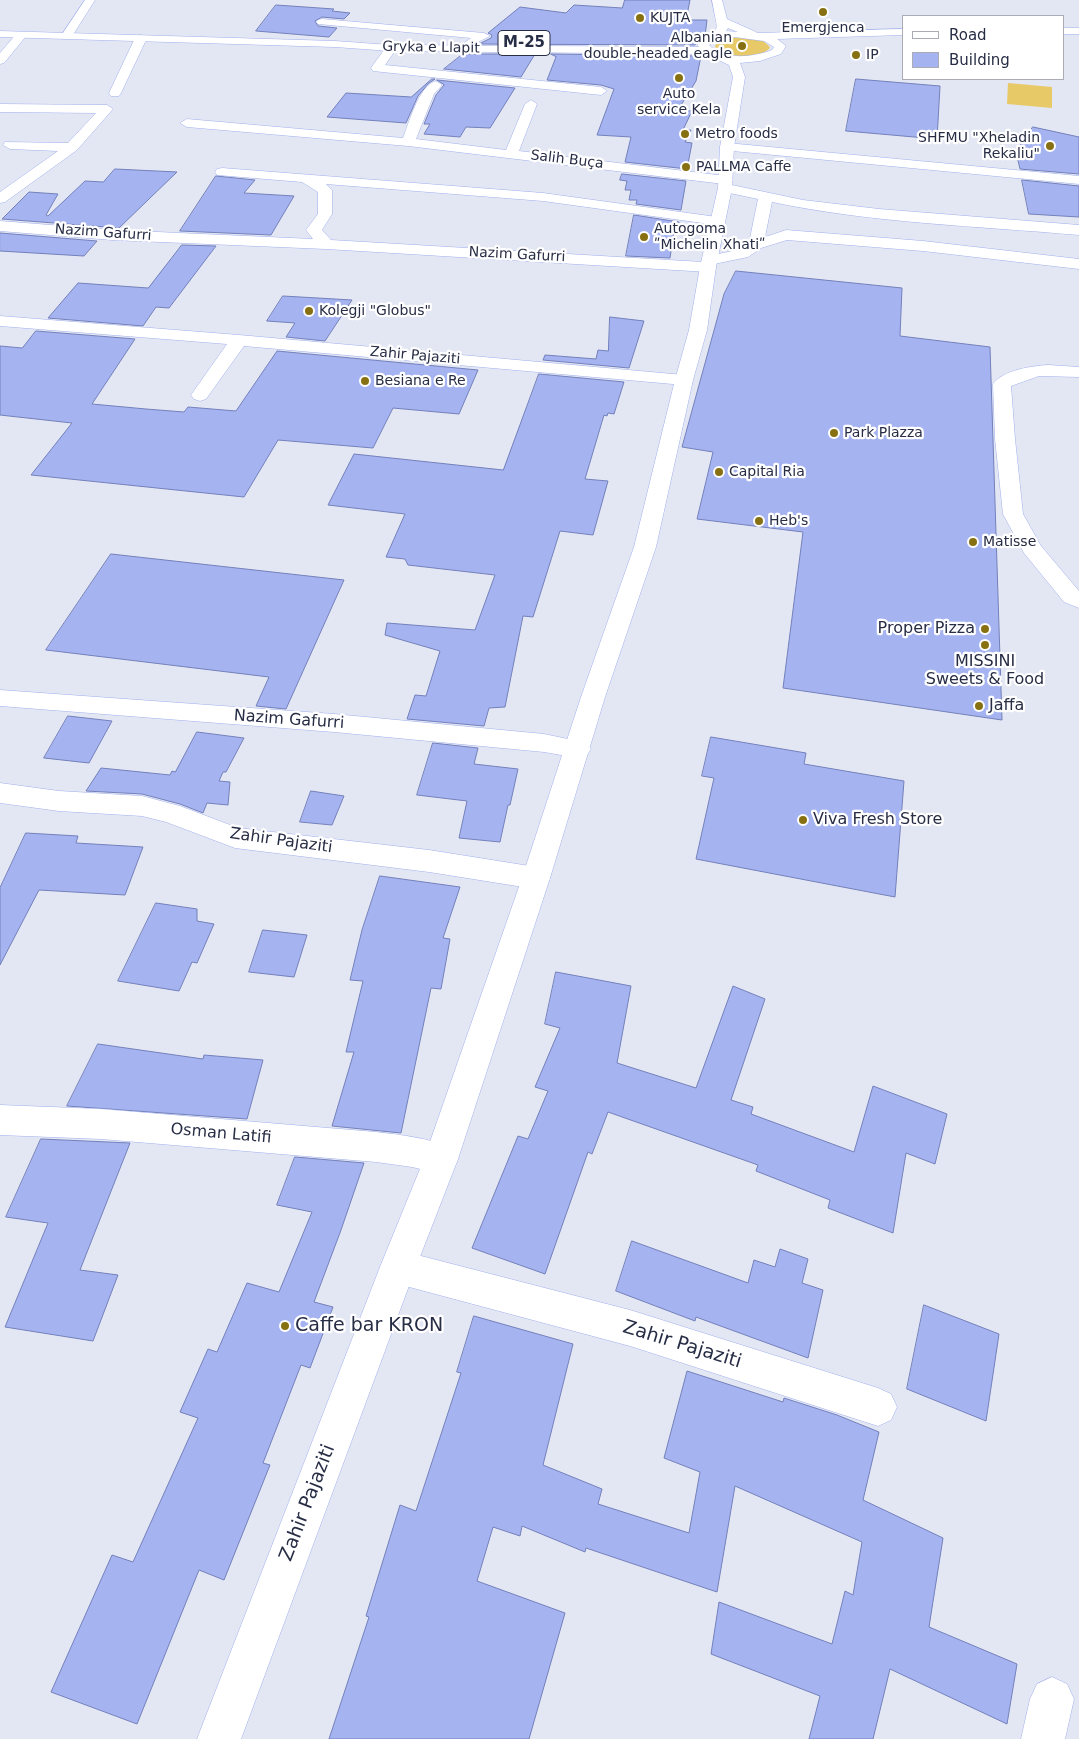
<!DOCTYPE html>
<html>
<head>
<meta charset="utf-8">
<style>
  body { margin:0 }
  #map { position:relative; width:1079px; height:1739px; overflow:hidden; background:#e3e6f3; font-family:"DejaVu Sans",sans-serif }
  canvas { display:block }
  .legend { position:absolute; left:902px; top:15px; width:162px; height:65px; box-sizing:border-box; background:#fff; border:1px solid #a9abb5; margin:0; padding:6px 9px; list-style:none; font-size:15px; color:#272d45 }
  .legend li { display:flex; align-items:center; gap:10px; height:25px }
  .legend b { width:25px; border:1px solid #a9abb5 }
</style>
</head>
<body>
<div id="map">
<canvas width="1079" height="1739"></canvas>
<ul class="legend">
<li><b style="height:6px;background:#fff"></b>Road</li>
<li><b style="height:14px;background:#a5b4f1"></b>Building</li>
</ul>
</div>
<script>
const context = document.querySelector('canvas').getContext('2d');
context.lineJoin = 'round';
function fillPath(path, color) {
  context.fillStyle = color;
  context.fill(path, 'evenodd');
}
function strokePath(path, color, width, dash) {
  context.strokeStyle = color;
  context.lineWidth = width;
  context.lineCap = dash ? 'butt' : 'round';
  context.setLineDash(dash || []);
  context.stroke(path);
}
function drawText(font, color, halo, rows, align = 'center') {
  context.font = font + ' "DejaVu Sans",sans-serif';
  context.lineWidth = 4.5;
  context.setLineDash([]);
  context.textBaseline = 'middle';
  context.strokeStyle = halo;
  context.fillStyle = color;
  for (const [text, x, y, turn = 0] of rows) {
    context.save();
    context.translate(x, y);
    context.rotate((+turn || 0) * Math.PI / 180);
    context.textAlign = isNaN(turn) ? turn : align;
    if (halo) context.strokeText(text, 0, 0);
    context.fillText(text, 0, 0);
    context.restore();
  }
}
const green = new Path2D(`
  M743,37L763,41L769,46L770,48C758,60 726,58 715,47C718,37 733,38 743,37Z
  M1008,83L1052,87V108L1007,104Z`);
const building = new Path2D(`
  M625,0H690L686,20H707L705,36L695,45L479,44L491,38L492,35L488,33L520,7L566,13L574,5L622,8Z
  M276,5L334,9L332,11L350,13L344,19L322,17L315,21L318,26L337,28L329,37L256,31Z
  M463,54H535L521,77L444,69Z
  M551,54L701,56L696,81L678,110L692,111L683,130H691L685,142L692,143L687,169L625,162L631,137L597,135L614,89L601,85L547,80L556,57Z
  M432,79H435L429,83L418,96L406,123L327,117L346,93L411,97Z
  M856,79L940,86L937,139L846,131Z
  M437,80L515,88L490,128L466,127L460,137L424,134L430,124H424L436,95L444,85Z
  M1033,127L1079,137V174L1020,169L1016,152Z
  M115,169L177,172L119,228L2,219L29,192L58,194L46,215L48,216L85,181L103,182Z
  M622,174L686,181L681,210L636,204L637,200H629L631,190H625L627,181L620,180Z
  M216,176L255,180L244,193L294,196L271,235L180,231Z
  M1022,180L1079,186V217L1029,214Z
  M634,215L679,222L677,231H674L670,258L626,256Z
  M0,233L97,241L84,256L0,251Z
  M182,245L216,246L169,308L156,307L143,326L48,318L78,283L148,288Z
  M736,271L902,288L900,336L990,347L1002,720L783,688L803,532L697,519L713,452L682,447L724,294Z
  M283,296L352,300L325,341L286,337L295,323L267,321Z
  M610,317L644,321L629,368L543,360L545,355L596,359L598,350L608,351Z
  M36,331L135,339L92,404L146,409L184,412L188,407L236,411L277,351L478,370L459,414L393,408L373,448L278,440L244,497L31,475L72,423L0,415V346L22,348Z
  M539,374L624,382L614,414L608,413L607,416L604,415L585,479L608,481L593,535L560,531L533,617L523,616L505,707L489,708L484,726L407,719L415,695L426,696L440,651L385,635L387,623L475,630L495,575L408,565L405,559L386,557L405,514L328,505L354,454L503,470Z
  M111,554L344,580L286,709L256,706L269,677L46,650Z
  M68,716L112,721L89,763L44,758Z
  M197,732L244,738L226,772H223L219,781L230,782L228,805L207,803L203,813L180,804L142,794L86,791L101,768L170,775L172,771L175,772Z
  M711,737L806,753L804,764L904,781L895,897L696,859L714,778L702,776Z
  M433,743L478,748L474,764L518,769L510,805H508L500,842L459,838L467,801L417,795Z
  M311,791L344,796L332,825L300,822Z
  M26,833L78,836L76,843L143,847L125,895L39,890L0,965V888Z
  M380,876L460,887L443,938L450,939L441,989L431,988L401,1133L332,1126L354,1052H346L363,981L350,980L362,930Z
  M156,903L197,909V921L214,924L197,963L192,962L179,991L118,981Z
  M263,930L307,935L294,977L249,972Z
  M556,972L631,986L617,1063L696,1088L733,986L765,999L731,1100L753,1107L751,1114L854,1152L873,1086L947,1114L935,1164L906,1153L893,1233L828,1208L830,1200L756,1171L758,1165L608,1112L592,1154L588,1152L545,1274L472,1248L518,1136L528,1139L548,1091L535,1087L560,1028L545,1024Z
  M98,1044L203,1059L204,1055L263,1060L247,1119L67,1106Z
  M41,1139L130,1143L80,1270L118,1275L93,1341L5,1327L48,1223L6,1217Z
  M295,1157L364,1163L341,1230L314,1302L333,1307L310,1368L301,1365L263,1463L270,1465L224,1580L199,1570L137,1724L51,1692L112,1555L133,1562L198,1418L180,1412L208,1349L217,1352L247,1283L279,1292L312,1212L277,1205Z
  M632,1241L748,1283L754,1260L775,1267L780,1249L808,1259L802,1283L823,1290L808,1358L696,1317L695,1321L616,1291Z
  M924,1305L999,1334L986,1421L907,1389Z
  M474,1316L573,1344L543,1465L602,1489L598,1504L689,1533L700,1472L664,1458L687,1371L783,1402L784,1398L837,1415L879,1432L863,1500L943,1538L929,1627L1017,1664L1007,1724L890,1669L873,1739H809L820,1696L711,1654L719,1602L832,1644L845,1591L853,1595L862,1542L735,1486L717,1592L586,1548L585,1552L522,1526L520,1536L493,1527L477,1581L565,1613L529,1739H329L369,1617L366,1616L400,1505L416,1511L461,1373L457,1372Z`);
const minor = new Path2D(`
  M85,0H95L71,38H63L61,36Z
  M712,0H722L727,19L756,32L758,34L756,36H748L728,28L722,37H714L712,35L717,27Z
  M322,19L484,33L490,36L470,46L464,43L471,38L318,24L316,22L318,20Z
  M21,32L27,35L4,63L0,64V53L17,33Z
  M141,35L147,38L121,93L119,96H111L109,93L135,38Z
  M391,45L397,48L385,65L601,87L607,91L601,95L373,71L371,68L373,65L387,46Z
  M436,81L442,85L434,94L416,139L506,150L525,104L531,100L537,104L519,151L726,176L731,177L733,180L727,184L803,200L879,209L1079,225V235C977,226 872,223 772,202L765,237L786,230L923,241L1079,259V269L923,251L787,240L761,248L748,257L714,264L716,267L714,270L708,272L326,249L113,240L0,231V221L113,230L313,239L306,230L318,214V192L302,182L217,175L215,172L217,169L222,168L543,193L717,217L722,218L724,221L722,224L717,225L543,201L326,184L332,190V214L322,230L331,240L703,262L702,260L704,257L737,250L749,243L758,199L720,191L718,188L724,184L408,146L187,127L180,123L187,119L403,138C409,123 419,85 436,81Z
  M0,104L107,105L113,109L77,150L5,202L0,203V192L58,151L10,149L3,145L5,142L68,143L96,113L0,112Z
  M727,143L1079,176V184L722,150L720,147L722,144Z
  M0,316L239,335L684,375L690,376L693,380L690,384L684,385L244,346L206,399L200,401L194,399L191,395L227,344L0,326Z
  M1048,365L1079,367V377L1039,376L1011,386L1015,439L1023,514L1041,546L1079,591V608L1064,602L1024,553L1003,514L995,439L993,384C1003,370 1032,366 1048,365Z
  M0,690L334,714L544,734L587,743L591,749L587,755L578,758L544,752L334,732L0,706Z
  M0,783L59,791L142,796L180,806L238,828L429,850L536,867L546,870L550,878L546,886L536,889L429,872L235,848L166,822L142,816L59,811L0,803Z
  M0,1105L101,1109L376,1132C402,1135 428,1138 453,1148L458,1159L453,1170L441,1174L412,1167L376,1162L101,1139L0,1135Z
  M398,1250L630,1310L878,1388L891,1394L897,1407L891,1420L878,1426L630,1346L398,1284L386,1279L380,1267L386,1255Z
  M1052,1677L1067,1684L1074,1699L1065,1739H1021L1030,1699L1037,1684Z`);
const major = new Path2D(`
  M1063,28H1079V34H1063Z
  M903,29V35L777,39L786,46L781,54L760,61L740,63L745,77L734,147L732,188L716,267L707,330L693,380L656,547L605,697L550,878L458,1159L416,1267L241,1739H197L380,1267L424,1159L522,878L581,697L634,547L675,380L689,330L700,267L718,188L720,147L733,77L729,65L706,54L391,51L335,47L0,37V31L335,41L391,45L699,47L697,45L709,34L725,31L757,33ZM734,37L764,41L774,47L772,50C754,57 723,61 709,45L719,38Z`);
const markers = [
  [823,12,5,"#877011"],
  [640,18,5,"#877011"],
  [742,46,5,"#877011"],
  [856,55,5,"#877011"],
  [679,78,5,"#877011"],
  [685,134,5,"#877011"],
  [1050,146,5,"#877011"],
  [686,167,5,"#877011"],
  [644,237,5,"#877011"],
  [309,311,5,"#877011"],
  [365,381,5,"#877011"],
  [834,433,5,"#877011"],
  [719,472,5,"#877011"],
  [759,521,5,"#877011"],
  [973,542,5,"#877011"],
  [985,629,5,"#877011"],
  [985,645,5,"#877011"],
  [979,706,5,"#877011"],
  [803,820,5,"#877011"],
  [285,1326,5,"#877011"]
];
const farPoinames = [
  ["KUJTA",650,18],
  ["Emergjenca",823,28,"center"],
  ["Albanian",732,38,"right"],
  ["double-headed eagle",732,54,"right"],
  ["IP",866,55],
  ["Auto",679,94,"center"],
  ["service Kela",679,110,"center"],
  ["Metro foods",695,134],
  ["SHFMU \"Xheladin",1040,138,"right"],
  ["Rekaliu\"",1040,154,"right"],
  ["PALLMA Caffe",696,167],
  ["Autogoma",654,229],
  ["ʺMichelin Xhatiʺ",654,245],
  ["Kolegji \"Globus\"",319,311],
  ["Besiana e Re",375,381],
  ["Park Plazza",844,433],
  ["Capital Ria",729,472],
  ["Heb's",769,521],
  ["Matisse",983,542]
];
const farStreetnames = [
  ["Gryka e Llapit",431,48,1],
  ["Salih Buça",567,160,7],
  ["Nazim Gafurri",103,233,4],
  ["Nazim Gafurri",517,255,3],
  ["Zahir Pajaziti",415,356,5]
];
const shields = [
  [524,43,52]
];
const shieldNames = [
  ["M-25",524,43]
];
const poiNames = [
  ["Proper Pizza",975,629,"right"],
  ["MISSINI",985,662,"center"],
  ["Sweets & Food",985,680,"center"],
  ["Jaffa",989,706],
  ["Viva Fresh Store",813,820]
];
const streetNames = [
  ["Nazim Gafurri",289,720,4],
  ["Zahir Pajaziti",281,841,8],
  ["Osman Latifi",221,1134,5]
];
const nearPoinames = [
  ["Caffe bar KRON",295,1326]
];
const nearStreetnames = [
  ["Zahir Pajaziti",682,1345,17],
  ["Zahir Pajaziti",308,1503,-69]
];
fillPath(green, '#e7ca67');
fillPath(building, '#a5b4f1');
strokePath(building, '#7380ba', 1);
strokePath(minor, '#a1b0ed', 1);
strokePath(major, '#a1b0ed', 1);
fillPath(minor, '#fff');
fillPath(major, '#fff');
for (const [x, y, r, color] of markers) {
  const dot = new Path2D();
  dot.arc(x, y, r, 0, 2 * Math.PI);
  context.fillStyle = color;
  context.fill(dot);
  strokePath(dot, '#fff', 2);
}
drawText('14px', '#272d45', '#fff', farPoinames, 'left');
drawText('14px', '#272d45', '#fff', farStreetnames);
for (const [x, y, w] of shields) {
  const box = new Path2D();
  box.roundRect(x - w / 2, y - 12.5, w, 25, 4);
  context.fillStyle = '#fff';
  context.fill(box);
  strokePath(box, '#272d45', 1);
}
drawText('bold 15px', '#272d45', null, shieldNames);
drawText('16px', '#272d45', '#fff', poiNames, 'left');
drawText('16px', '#272d45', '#fff', streetNames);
drawText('19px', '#272d45', '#fff', nearPoinames, 'left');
drawText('19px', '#272d45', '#fff', nearStreetnames);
</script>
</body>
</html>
